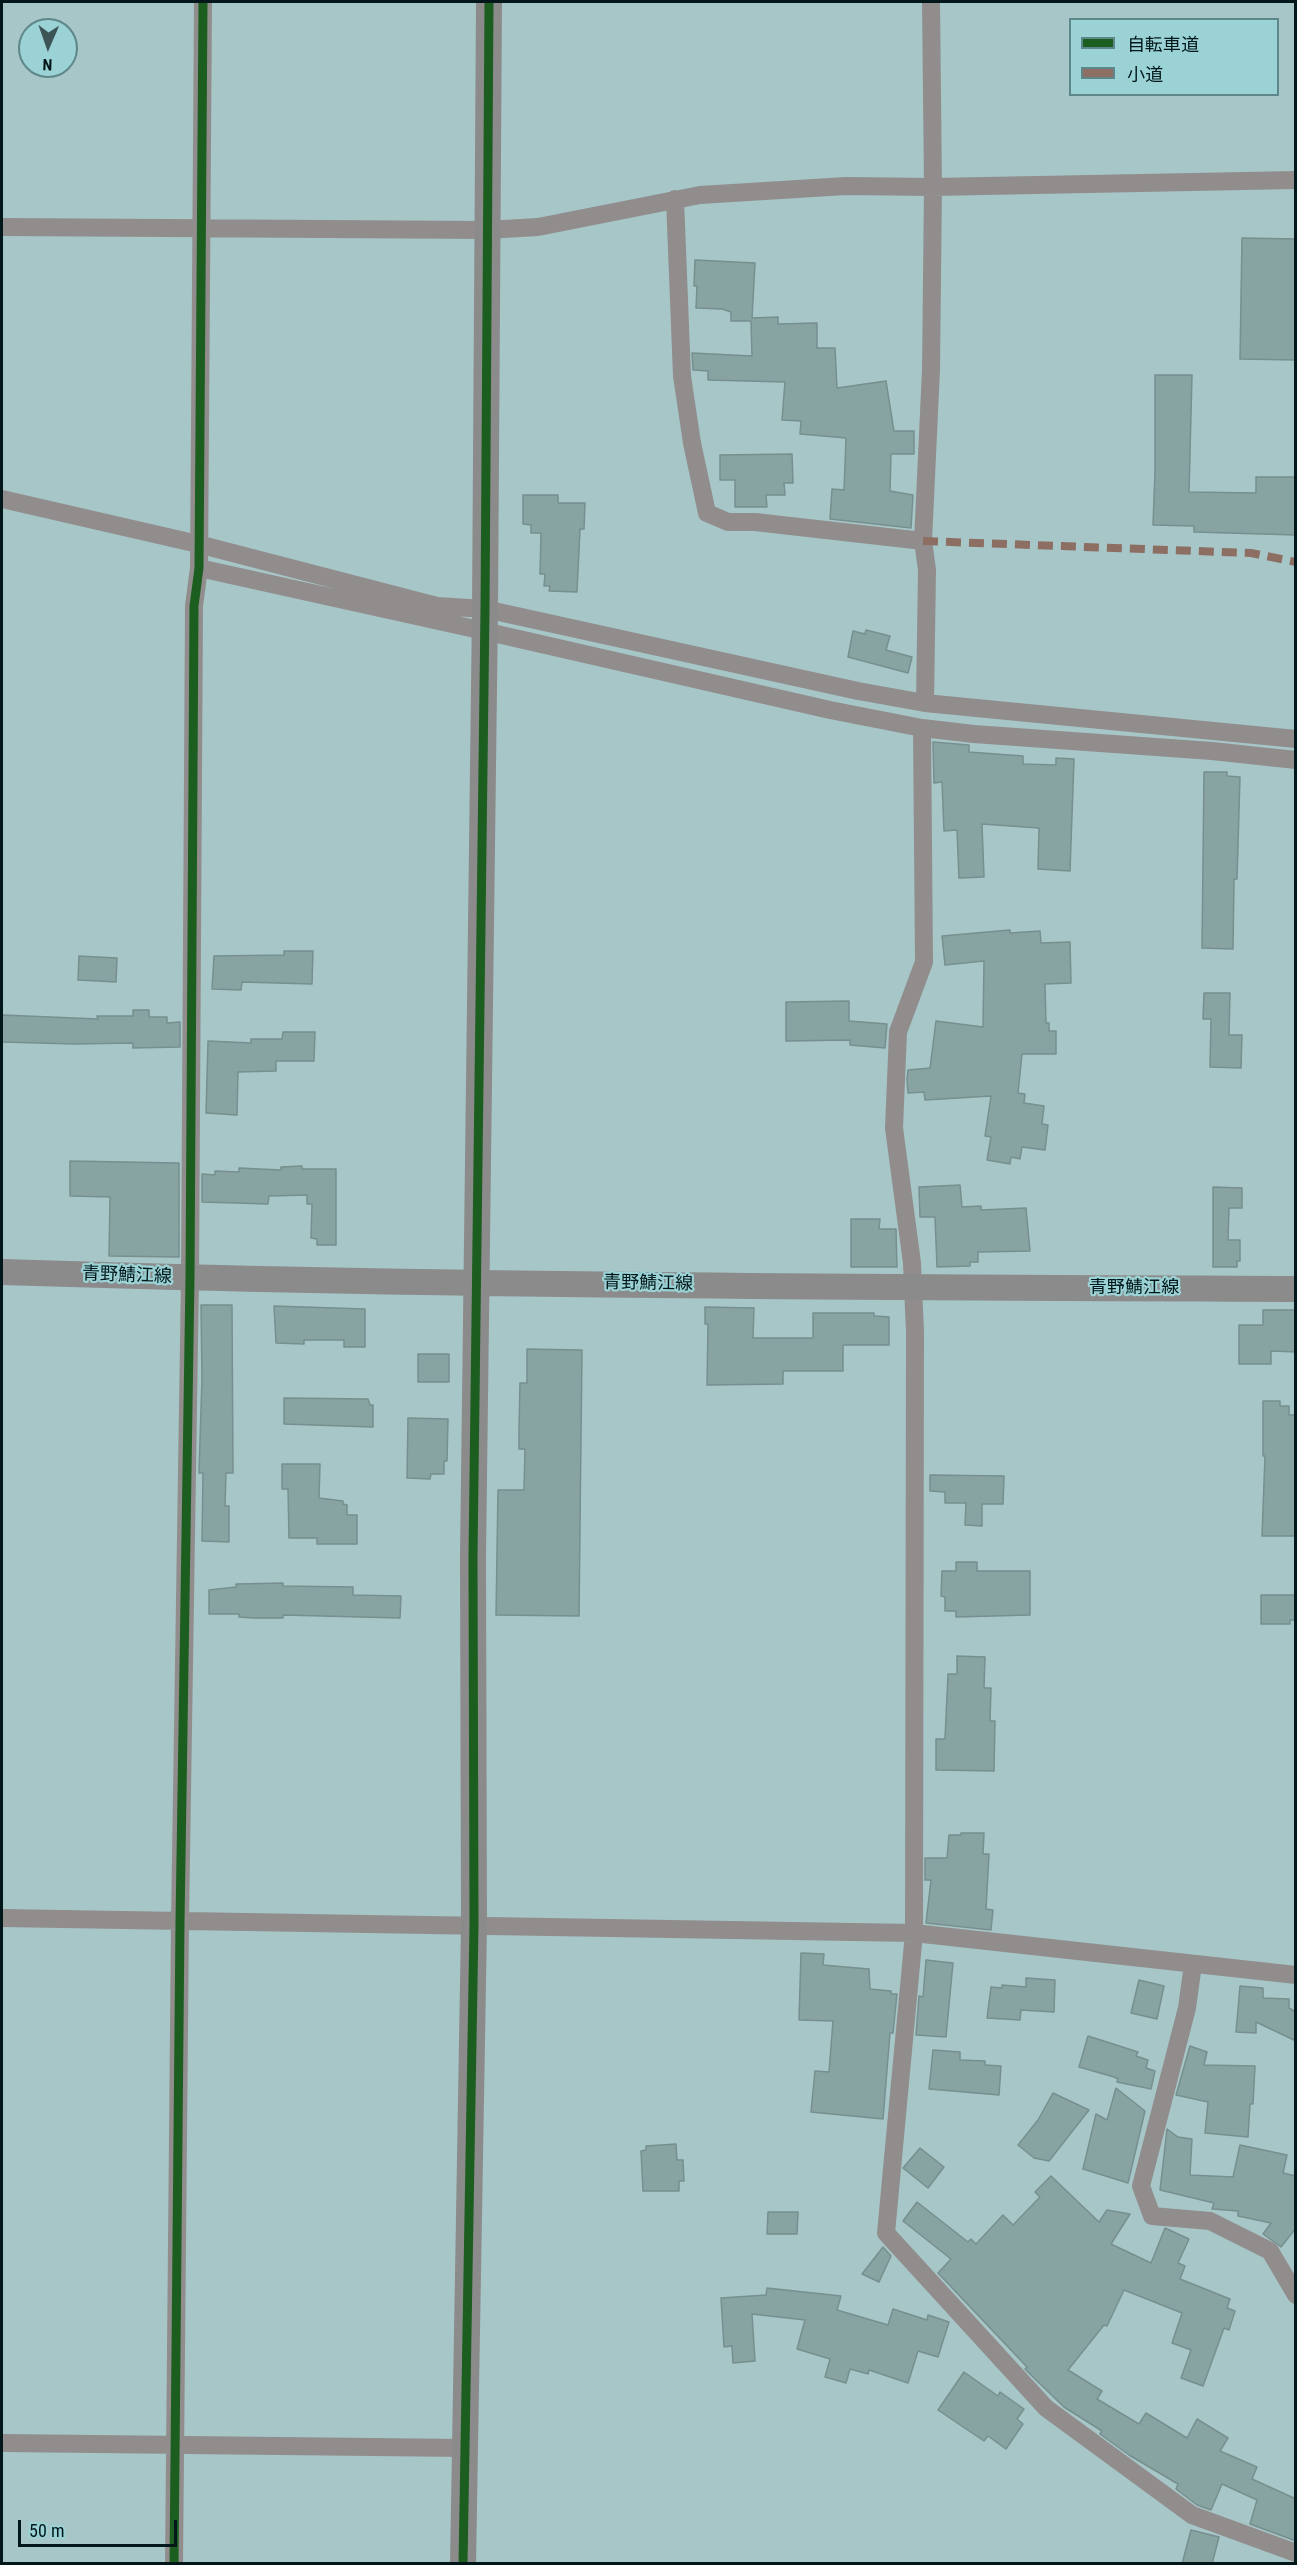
<!DOCTYPE html>
<html>
<head>
<meta charset="utf-8">
<style>
  body { margin:0 }
  #map { position:relative; width:1297px; height:2565px; overflow:hidden; background:#a7c6c8; font-family:"Roboto Condensed","Noto Sans JP",sans-serif }
  canvas { display:block }
  .frame { position:absolute; inset:0; border:3px solid #021719; pointer-events:none }
  .legend { position:absolute; left:1069px; top:18px; width:210px; height:78px; box-sizing:border-box; background:#9ad2d5; border:2px solid #5d878a; margin:0; padding:8px 10px; list-style:none; font-size:18px; color:#021719 }
  .legend li { display:flex; align-items:center; gap:12px; height:30px }
  .legend b { width:30px; border:2px solid #5d878a }
  .north { position:absolute; left:18px; top:18px; width:60px; height:60px; box-sizing:border-box; background:#9ad2d5; border:2px solid #5d878a; border-radius:50%; rotate:182deg; font-size:16px; font-weight:700; line-height:24px; text-align:center; color:#021719 }
  .north::after { content:''; display:block; margin:auto; width:21px; height:27px; background:#3c5456; clip-path:polygon(50% 0,100% 100%,50% 72%,0 100%) }
  .scale { position:absolute; left:18px; top:2520px; width:159px; height:27px; box-sizing:border-box; border:3px solid #021719; border-top:0; padding-left:8px; font-size:18px; line-height:21px; white-space:nowrap; color:#021719; -webkit-text-stroke:4px #9ad2d5; paint-order:stroke }
</style>
</head>
<body>
<div id="map">
<canvas width="1297" height="2565"></canvas>
<div class="frame"></div>
<ul class="legend">
<li><b style="height:8px;background:#1b5e20"></b>自転車道</li>
<li><b style="height:8px;background:#8d6e63"></b>小道</li>
</ul>
<div class="north">N</div>
<div class="scale">50 m</div>
</div>
<script>
const context = document.querySelector('canvas').getContext('2d');
context.lineJoin = 'round';
function fillPath(path, color) {
  context.fillStyle = color;
  context.fill(path, 'evenodd');
}
function strokePath(path, color, width, dash) {
  context.strokeStyle = color;
  context.lineWidth = width;
  context.lineCap = dash ? 'butt' : 'round';
  context.setLineDash(dash || []);
  context.stroke(path);
}
function drawText(font, color, halo, rows, align = 'center') {
  context.font = font + ' "Roboto Condensed","Noto Sans JP",sans-serif';
  context.lineWidth = 4.5;
  context.setLineDash([]);
  context.textBaseline = 'middle';
  context.strokeStyle = halo;
  context.fillStyle = color;
  for (const [text, x, y, turn = 0] of rows) {
    context.save();
    context.translate(x, y);
    context.rotate((+turn || 0) * Math.PI / 180);
    context.textAlign = isNaN(turn) ? turn : align;
    if (halo) context.strokeText(text, 0, 0);
    context.fillText(text, 0, 0);
    context.restore();
  }
}
const building = new Path2D(`
  M1242,238L1296,239V360L1240,359Z
  M695,260L755,263L752,318L778,317V324L817,323V348H835L837,388L886,381L894,431H914V454H891L890,491L913,495L911,528L830,519L832,489L844,490L846,438L800,434L801,421L782,420L785,382L708,380V371L693,370L692,353L752,356L751,321H731V312L722,309L696,308L697,286H694Z
  M1155,375H1192L1189,492L1256,493V477H1296V535L1194,532V526L1153,525L1155,472Z
  M792,454L793,483H784L785,495H766L767,507H735V480H720V455Z
  M523,495H558V503H585L584,529H580L577,592L549,591L550,586H544L545,574H540L541,533H531V525L523,524Z
  M866,630L890,636L886,650L912,657L908,673L848,657L853,631L865,634Z
  M933,742L969,745V752L1023,756V764L1056,765V758L1074,759L1070,871L1038,869L1039,828L982,824L984,877L959,878L957,830L944,831L942,782L934,783Z
  M1204,772H1227V776L1240,777L1237,879H1234L1233,949L1202,948Z
  M1010,930V933L1040,931L1041,943L1070,942L1071,983L1045,984L1046,1023H1049V1031H1056V1054H1022L1018,1093L1025,1094L1024,1103L1044,1106L1042,1124L1048,1125L1045,1150L1022,1147L1020,1159L1011,1157L1010,1164L987,1160L991,1137L985,1136L991,1096L925,1100L924,1092L908,1093L907,1079L908,1070L930,1068L936,1021L983,1027L984,961L945,965L942,936Z
  M284,951H313L312,984L242,982L241,990L212,989L214,956L284,955Z
  M79,956L117,958L116,982L78,980Z
  M1204,993H1230L1229,1035H1242L1241,1068L1210,1067L1211,1019H1203Z
  M849,1001V1021L887,1024L885,1048L850,1045V1040L786,1041V1002Z
  M133,1010H149V1017H167V1023L180,1022V1047L133,1048V1043L76,1044L2,1042V1015L98,1019L97,1016H133Z
  M283,1032H315L314,1061H276V1071L238,1072L237,1115L206,1113L208,1041L251,1043V1039H282Z
  M70,1161L179,1163V1257L109,1256L110,1197L70,1196Z
  M302,1166V1169H336V1245H317V1239L311,1238L312,1204H307V1195L269,1196L268,1204L202,1202V1174L215,1175V1171L239,1172V1168L281,1170V1167Z
  M960,1185L962,1207L981,1206V1210L1026,1208L1030,1251L978,1252V1262H970V1266L937,1267L935,1217H920L919,1187Z
  M1213,1187L1242,1188V1208H1229L1228,1240H1240V1261H1237V1267H1213Z
  M851,1219H880L879,1229H896L897,1267H851Z
  M201,1305H232L233,1473H226L225,1506H229V1542L202,1541L203,1473H199L202,1378Z
  M274,1306L365,1309V1347H344V1340H304V1344L276,1343Z
  M705,1307L754,1308L753,1338H813V1313H874V1316L889,1317V1345H843V1371H783V1384L707,1385L708,1324H705Z
  M1263,1310H1296V1352L1271,1351V1364H1239V1325H1263Z
  M527,1349L582,1350L579,1616L496,1615L498,1490H524L525,1449H519V1431L520,1383H527Z
  M418,1354H449V1382H418Z
  M284,1398L368,1399L370,1405H373V1427L284,1424Z
  M1263,1401H1280V1406H1289V1415H1296V1536H1262L1265,1456H1263Z
  M408,1418L448,1419L447,1461H444V1474H431L430,1479L407,1478Z
  M282,1464H320L319,1498L343,1501V1504L347,1505V1515H357V1544H317V1538H289L288,1489H282Z
  M930,1475L1004,1476L1003,1504H982V1526L965,1525L966,1503H945V1492L930,1491Z
  M956,1562H977V1571H1030V1615L956,1617V1611H945V1597L941,1596L942,1571H956Z
  M283,1583V1586L353,1587V1595L401,1596L400,1618L283,1615V1618H253L239,1617V1614H209V1590L236,1587V1584Z
  M1261,1595H1296V1620H1290V1624H1261Z
  M957,1656L985,1657L984,1688H991L990,1721H995L994,1771L936,1770V1739H945L948,1674H957Z
  M961,1833H984L983,1854H989L986,1909L993,1910L991,1930L926,1923L931,1880H925V1858H947L949,1835H961Z
  M801,1953L824,1954L823,1965L869,1969L870,1989L891,1991V1994H897L893,2033H890L883,2119L811,2112L815,2071L829,2072L833,2021L799,2020Z
  M926,1960L953,1963L946,2037L916,2035L919,1996L923,1997Z
  M1026,1978L1055,1980L1054,2012L1021,2010L1020,2020L987,2018L991,1987L1002,1988V1985L1026,1987Z
  M1139,1980L1164,1986L1157,2019L1131,2013Z
  M1240,1986L1263,1988V1998L1289,1999V2008L1296,2012V2041L1256,2022V2033L1236,2032Z
  M1088,2036L1138,2052L1136,2056L1148,2060L1146,2068L1155,2071L1151,2089L1117,2082L1118,2079L1114,2077L1079,2067Z
  M1190,2046L1207,2052L1204,2065L1255,2066L1253,2104H1250L1248,2137L1205,2133L1208,2102L1176,2095Z
  M933,2050L960,2052V2060L985,2061V2065L1001,2066L999,2095L929,2089Z
  M1116,2088L1145,2111L1128,2183L1083,2169L1096,2114L1107,2120Z
  M1053,2093L1089,2110L1049,2161L1034,2158L1018,2145L1038,2120Z
  M1167,2129L1178,2137L1192,2139L1190,2175L1233,2177L1240,2145L1287,2155L1283,2173L1296,2176V2228L1281,2247L1263,2234L1271,2223L1238,2216V2211L1212,2209L1214,2203L1160,2190Z
  M676,2144L677,2160H683L684,2181H679V2191H643L641,2151L646,2150V2146Z
  M920,2148L944,2167L928,2188L903,2168Z
  M1051,2176L1099,2222L1107,2210L1130,2214L1111,2244L1151,2263L1165,2228L1189,2239L1178,2263L1185,2266L1180,2279L1230,2299L1227,2308L1235,2311L1229,2330L1224,2328L1203,2386L1181,2378L1191,2350L1172,2343L1182,2313L1124,2290L1107,2326L1104,2325L1068,2370L1102,2391L1097,2399L1139,2424L1146,2413L1187,2438L1197,2419L1228,2438L1220,2451L1257,2467L1252,2479L1296,2499V2541L1250,2524L1257,2500L1222,2484L1211,2510L1197,2505L1176,2489L1178,2484L1129,2455L1100,2434L1102,2431L1064,2407L1036,2380L1025,2369L1027,2367L938,2273L951,2259L903,2221L917,2202L968,2242L971,2239L976,2244L1003,2215L1013,2225L1040,2197L1035,2192Z
  M768,2212H798L797,2234H767Z
  M883,2247L891,2256L879,2282L862,2274Z
  M767,2288L841,2296L837,2310L888,2325L893,2309L927,2320L928,2315L949,2322L938,2357L918,2351L908,2383L869,2370L868,2374L850,2369L846,2383L825,2377L830,2359L797,2349L805,2320L752,2314L755,2361L733,2363L732,2346L724,2347L721,2298L766,2295Z
  M964,2372L998,2396L1000,2392L1024,2409L1017,2419L1023,2424L1006,2449L988,2436L984,2441L938,2410Z
  M1191,2530L1219,2537L1212,2564H1182Z`);
const street = new Path2D(`
  M675,199L682,376L692,443L707,513L728,522H755L923,541
  M2,227L486,230L538,227L700,195L846,186L933,187L1296,180
  M2,499L198,544L437,606L485,609L858,691L925,703L1296,739
  M199,568L484,631L830,710L922,728L974,734L1212,751L1296,760
  M925,703L927,570L923,541L931,370L933,187L931,2
  M922,728L924,962L898,1032L894,1128L912,1263L915,1332L914,1933L886,2233L1046,2408L1192,2515L1296,2553
  M2,1918L914,1933L1296,1975
  M1193,1964L1187,2008L1141,2186L1152,2216L1210,2221L1270,2251L1296,2295
  M2,2443L464,2448
  M174,2564L180,1922L190,1278L194,606L199,568L203,2`);
const secondary = new Path2D(`
  M2,1272C433,1286 864,1287 1296,1289
  M463,2564L474,1925L473,1556L485,609L489,2`);
const quiet = new Path2D(`
  M923,541L1251,553L1296,562`);
const cycleway = new Path2D(`
  M174,2564L180,1922L190,1278L194,606L199,568L203,2
  M463,2564L474,1925L473,1556L485,609L489,2`);
const streetNames = [
  ["青野鯖江線",127,1276,2],
  ["青野鯖江線",648,1284,1],
  ["青野鯖江線",1134,1288]
];
fillPath(building, '#87a4a2');
strokePath(building, '#778f8e', 1.5);
strokePath(street, '#918d8d', 18);
strokePath(secondary, '#8c8b8c', 26);
strokePath(quiet, '#8d6e63', 8, [15, 8]);
strokePath(cycleway, '#1b5e20', 9);
drawText('18px', '#021719', '#9ad2d5', streetNames);
</script>
</body>
</html>
